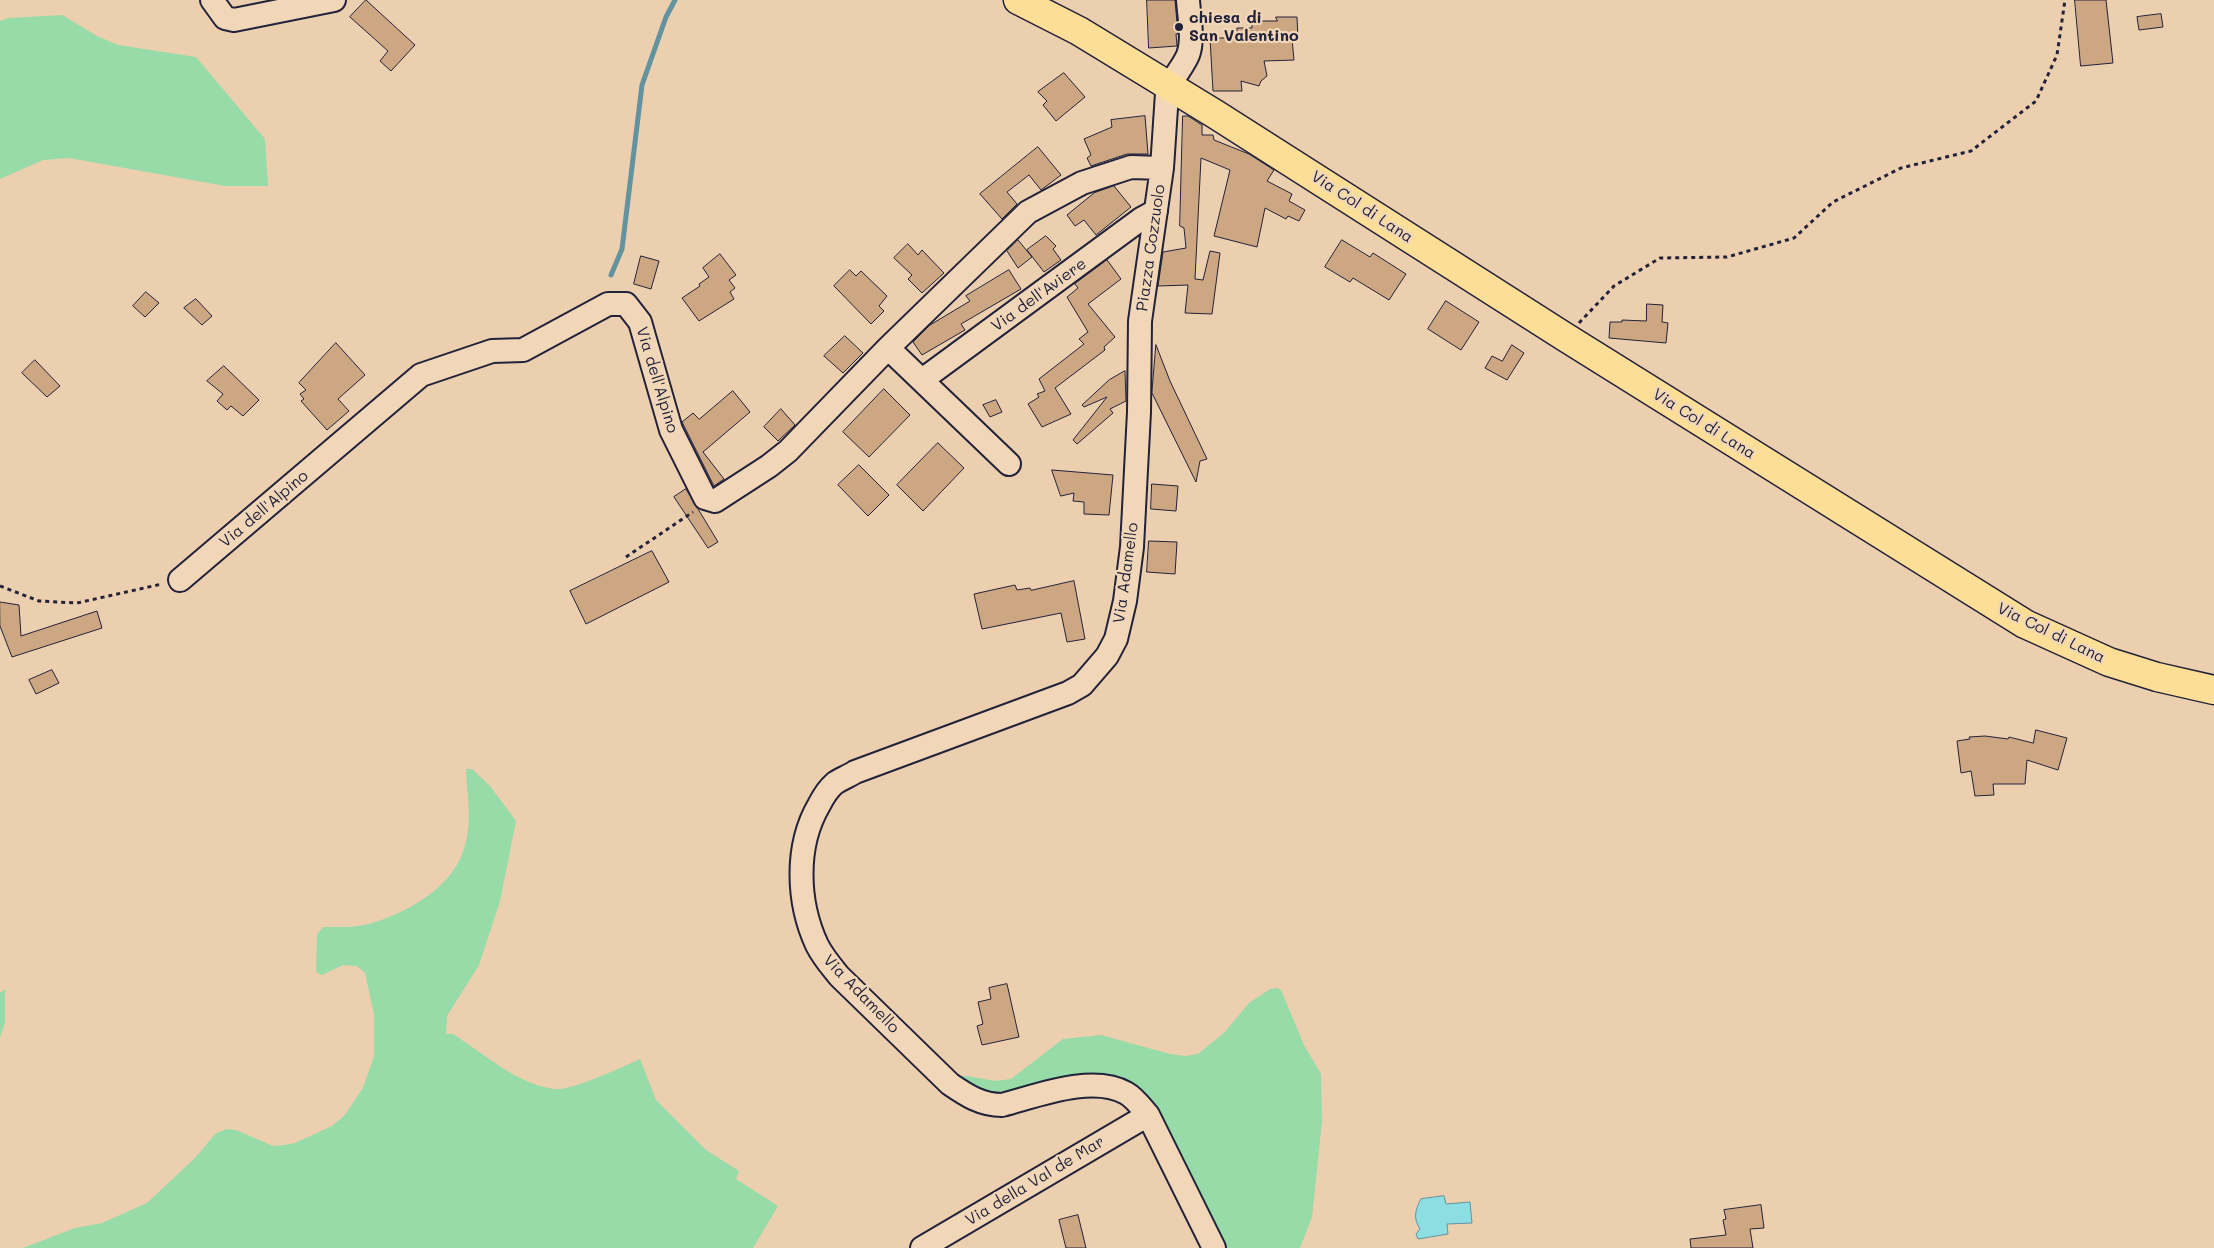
<!DOCTYPE html>
<html>
<head>
<meta charset="utf-8">
<style>
  body { margin:0 }
  canvas { display:block; background:#ebcfae }
</style>
</head>
<body>
<canvas width="2214" height="1248"></canvas>
<script>
const context = document.querySelector('canvas').getContext('2d');
context.lineJoin = 'round';
function fillPath(path, color) {
  context.fillStyle = color;
  context.fill(path, 'evenodd');
}
function strokePath(path, color, width, dash) {
  context.strokeStyle = color;
  context.lineWidth = width;
  context.lineCap = dash ? 'butt' : 'round';
  context.setLineDash(dash || []);
  context.stroke(path);
}
function drawText(font, color, halo, rows, align = 'center') {
  context.font = font + ' Mali,sans-serif';
  context.lineWidth = 4.5;
  context.setLineDash([]);
  context.textBaseline = 'middle';
  context.strokeStyle = halo;
  context.fillStyle = color;
  for (const [text, x, y, turn = 0] of rows) {
    context.save();
    context.translate(x, y);
    context.rotate((+turn || 0) * Math.PI / 180);
    context.textAlign = isNaN(turn) ? turn : align;
    if (halo) context.strokeText(text, 0, 0);
    context.fillText(text, 0, 0);
    context.restore();
  }
}
const green = new Path2D(`
  M62,15L97,36L118,45L196,57L265,139L268,186H225L69,158L43,160L0,179V21L8,18Z
  M466,769H472L490,786L516,821L500,901L479,965L447,1016L446,1034H453C484,1054 517,1084 554,1089C569,1092 625,1066 640,1059L656,1100L706,1150L739,1171L736,1179L778,1206L753,1248H23L75,1228L102,1223L147,1203L196,1157L215,1134L226,1129L236,1130L273,1146L284,1145L295,1143L332,1126L344,1116L363,1088L374,1056V1014L365,973L357,966L343,965L322,975L316,972L317,935L323,927C338,927 354,928 369,924C407,913 452,888 464,849C473,821 467,797 466,769Z
  M1277,988L1281,990L1304,1045L1321,1074L1322,1121L1312,1217L1300,1248H1211L1121,1091L1003,1102L955,1080L960,1076H967L995,1081L1011,1079L1063,1039L1101,1035L1170,1054L1186,1056L1198,1054L1225,1032L1249,1003L1270,989Z
  M5,989V1023L0,1037V993Z`);
const water = new Path2D(`
  M1444,1196L1446,1204L1470,1202L1472,1223L1447,1224L1448,1234L1418,1239L1416,1234L1420,1229C1413,1218 1415,1210 1421,1199Z`);
const stream = new Path2D(`
  M611,275L622,249L642,85L666,17L675,0`);
const building = new Path2D(`
  M366,0L415,45L391,71L380,61L388,51L350,17Z
  M1147,0H1175L1178,34H1176L1177,46L1149,48Z
  M2075,0H2106L2113,63L2081,66Z
  M2161,14L2163,27L2139,30L2137,17Z
  M1276,17H1297L1298,39H1292L1294,60L1264,61L1267,76L1261,81L1259,86L1241,81L1242,91H1213L1210,38H1237V28H1252V21H1277Z
  M1064,73L1085,97L1056,121L1043,105L1047,101L1038,92Z
  M1145,116L1148,154H1127L1091,166L1087,158L1091,155L1084,139L1112,127L1111,120Z
  M1183,116H1188L1202,125V135H1213L1214,140L1249,154L1274,170L1267,181L1292,194L1289,201L1305,210L1299,221L1288,216L1286,219L1265,208L1257,247L1214,236L1230,170L1201,158L1195,279L1203,280L1210,251L1220,253L1212,314L1185,313L1188,285L1158,286L1163,252L1186,248L1184,228L1180,226Z
  M1038,147L1061,175L1041,190L1029,175L1007,192L1017,204L1002,219L980,194Z
  M1114,186L1131,207L1096,235L1084,220L1075,226L1067,215L1094,193Z
  M1046,236L1056,246L1053,249L1061,260L1044,272L1027,250Z
  M1018,240L1032,257L1018,268L1007,251Z
  M1342,240L1370,257L1373,253L1406,274L1389,300L1353,278L1350,282L1325,267Z
  M908,244L918,255L922,250L944,273L922,293L908,279L912,275L894,258Z
  M720,254L736,275L729,280L735,288L730,292L734,299L699,321L682,298L700,286L699,284L709,277L703,268Z
  M641,256L659,261L651,289L634,284Z
  M1107,260L1121,279L1088,304L1115,337L1104,347L1105,350L1055,388L1071,414L1042,427L1028,404L1039,397L1037,394L1045,391L1039,379L1084,344L1079,339L1088,332L1067,297L1078,288L1075,284Z
  M850,270L856,276L861,271L887,296L879,306L884,311L871,324L834,286Z
  M1009,270L1021,289L961,324L965,330L922,355L913,342L930,325L970,301L966,296Z
  M146,292L159,303L145,317L133,306Z
  M196,299L212,316L202,325L184,308Z
  M1446,301L1479,322L1461,350L1428,329Z
  M1647,304L1663,305L1662,322L1668,323L1666,343L1609,338L1610,322H1622V320L1646,321Z
  M845,336L863,353L843,373L824,356Z
  M336,343L365,375L338,399L349,411L327,430L301,401L304,399L300,394L306,390L299,383Z
  M1156,345L1170,381L1207,459L1200,461L1196,482L1152,393Z
  M1512,345L1524,353L1507,380L1485,368L1492,356L1502,361Z
  M35,360L60,386L47,397L22,373Z
  M224,366L259,400L243,416L231,406L227,410L217,401L223,394L207,381Z
  M1125,371L1126,401L1110,409L1113,413L1077,444L1073,440L1107,397L1084,407L1082,405L1109,380Z
  M884,389L910,415L869,457L843,432Z
  M733,391L750,412L703,452L724,479L714,486L682,422L693,413L699,419Z
  M996,400L1002,412L990,417L983,405Z
  M781,409L795,425L778,441L764,427Z
  M938,443L964,468L923,511L897,485Z
  M859,465L889,495L868,516L838,485Z
  M1052,470L1113,475L1109,515L1084,514V502L1073,501L1074,493L1061,496Z
  M1152,484L1178,486L1176,511L1151,509Z
  M686,489L718,542L708,548L674,497Z
  M1149,541L1177,542L1175,574L1147,572Z
  M652,551L669,582L586,624L570,591Z
  M1074,581L1085,639L1067,642L1061,613L982,629L974,594L1015,585L1017,590L1030,588L1031,590Z
  M0,602L19,605L21,636L97,611L102,628L12,657L0,626Z
  M52,670L59,683L36,694L29,680Z
  M2036,730L2067,738L2058,770L2027,760L2025,784H1993L1994,795L1975,796L1971,771L1961,773L1957,741L1970,739L1969,737L1985,736L2008,739L2009,737L2033,743Z
  M1007,984L1019,1037L982,1045L977,1026L983,1024L978,1002L991,999L989,988Z
  M1761,1205L1764,1228L1750,1229L1753,1248H1691L1690,1239L1726,1235L1723,1220L1726,1219L1724,1210Z
  M1078,1215L1086,1248H1066L1059,1220Z`);
const path = new Path2D(`
  M1579,323L1614,286L1660,258L1727,257L1794,238L1833,202L1901,168L1971,151L2036,101L2057,55L2065,0
  M626,557L693,512
  M0,586L39,601L77,603L162,584`);
const minor = new Path2D(`
  M212,0L225,18L234,20L334,0
  M1188,0C1189,17 1194,39 1188,55C1182,69 1171,79 1167,93L1162,168L1140,321L1139,412L1132,547L1125,601L1116,639L1107,656L1082,685L1068,693L855,772C849,776 841,779 835,783C828,789 823,797 819,805C795,846 797,902 817,945C823,957 831,966 839,976L950,1084C966,1095 981,1105 1002,1105C1037,1096 1092,1074 1126,1093C1135,1098 1141,1107 1148,1115L1214,1248
  M888,348L1009,464
  M922,380L1141,219L1156,211
  M180,580L421,375L492,351L523,350L608,304H626L640,322L671,430L705,498L715,501L769,466L788,451L888,348L1028,212L1082,183L1131,167L1162,168
  M922,1248L1148,1115`);
const major = new Path2D(`
  M1018,0L1079,31L1215,114L1565,337L2025,624L2109,662L2157,677L2214,690`);
const markers = [
  [1179,27,5,"#22223b"]
];
const poiNames = [
  ["chiesa di",1189,18],
  ["San Valentino",1189,36]
];
const streetNames = [
  ["Via Col di Lana",1362,207,33],
  ["Piazza Cozzuolo",1151,248,-82],
  ["Via dell'Aviere",1039,295,-36],
  ["Via dell'Alpino",657,380,73],
  ["Via Col di Lana",1704,424,32],
  ["Via dell'Alpino",264,509,-40],
  ["Via Adamello",1126,573,-82],
  ["Via Col di Lana",2051,633,26],
  ["Via Adamello",861,994,46],
  ["Via della Val de Mar",1035,1181,-31]
];
fillPath(green, '#96dba8');
fillPath(water, '#8cdee2');
strokePath(water, '#62939f', 1);
strokePath(stream, '#62939f', 5);
fillPath(building, '#cca782');
strokePath(building, '#22223b', 1);
strokePath(minor, '#22223b', 26);
strokePath(major, '#22223b', 31);
strokePath(path, '#22223b', 3, [4, 4]);
strokePath(minor, '#f1d7b8', 22);
strokePath(major, '#fdde96', 28);
for (const [x, y, r, color] of markers) {
  const dot = new Path2D();
  dot.arc(x, y, r, 0, 2 * Math.PI);
  context.fillStyle = color;
  context.fill(dot);
  strokePath(dot, '#f1d7b8', 2);
}
drawText('bold 16px', '#22223b', '#f1d7b8', poiNames, 'left');
drawText('16px', '#22223b', '#f1d7b8', streetNames);
</script>
</body>
</html>
